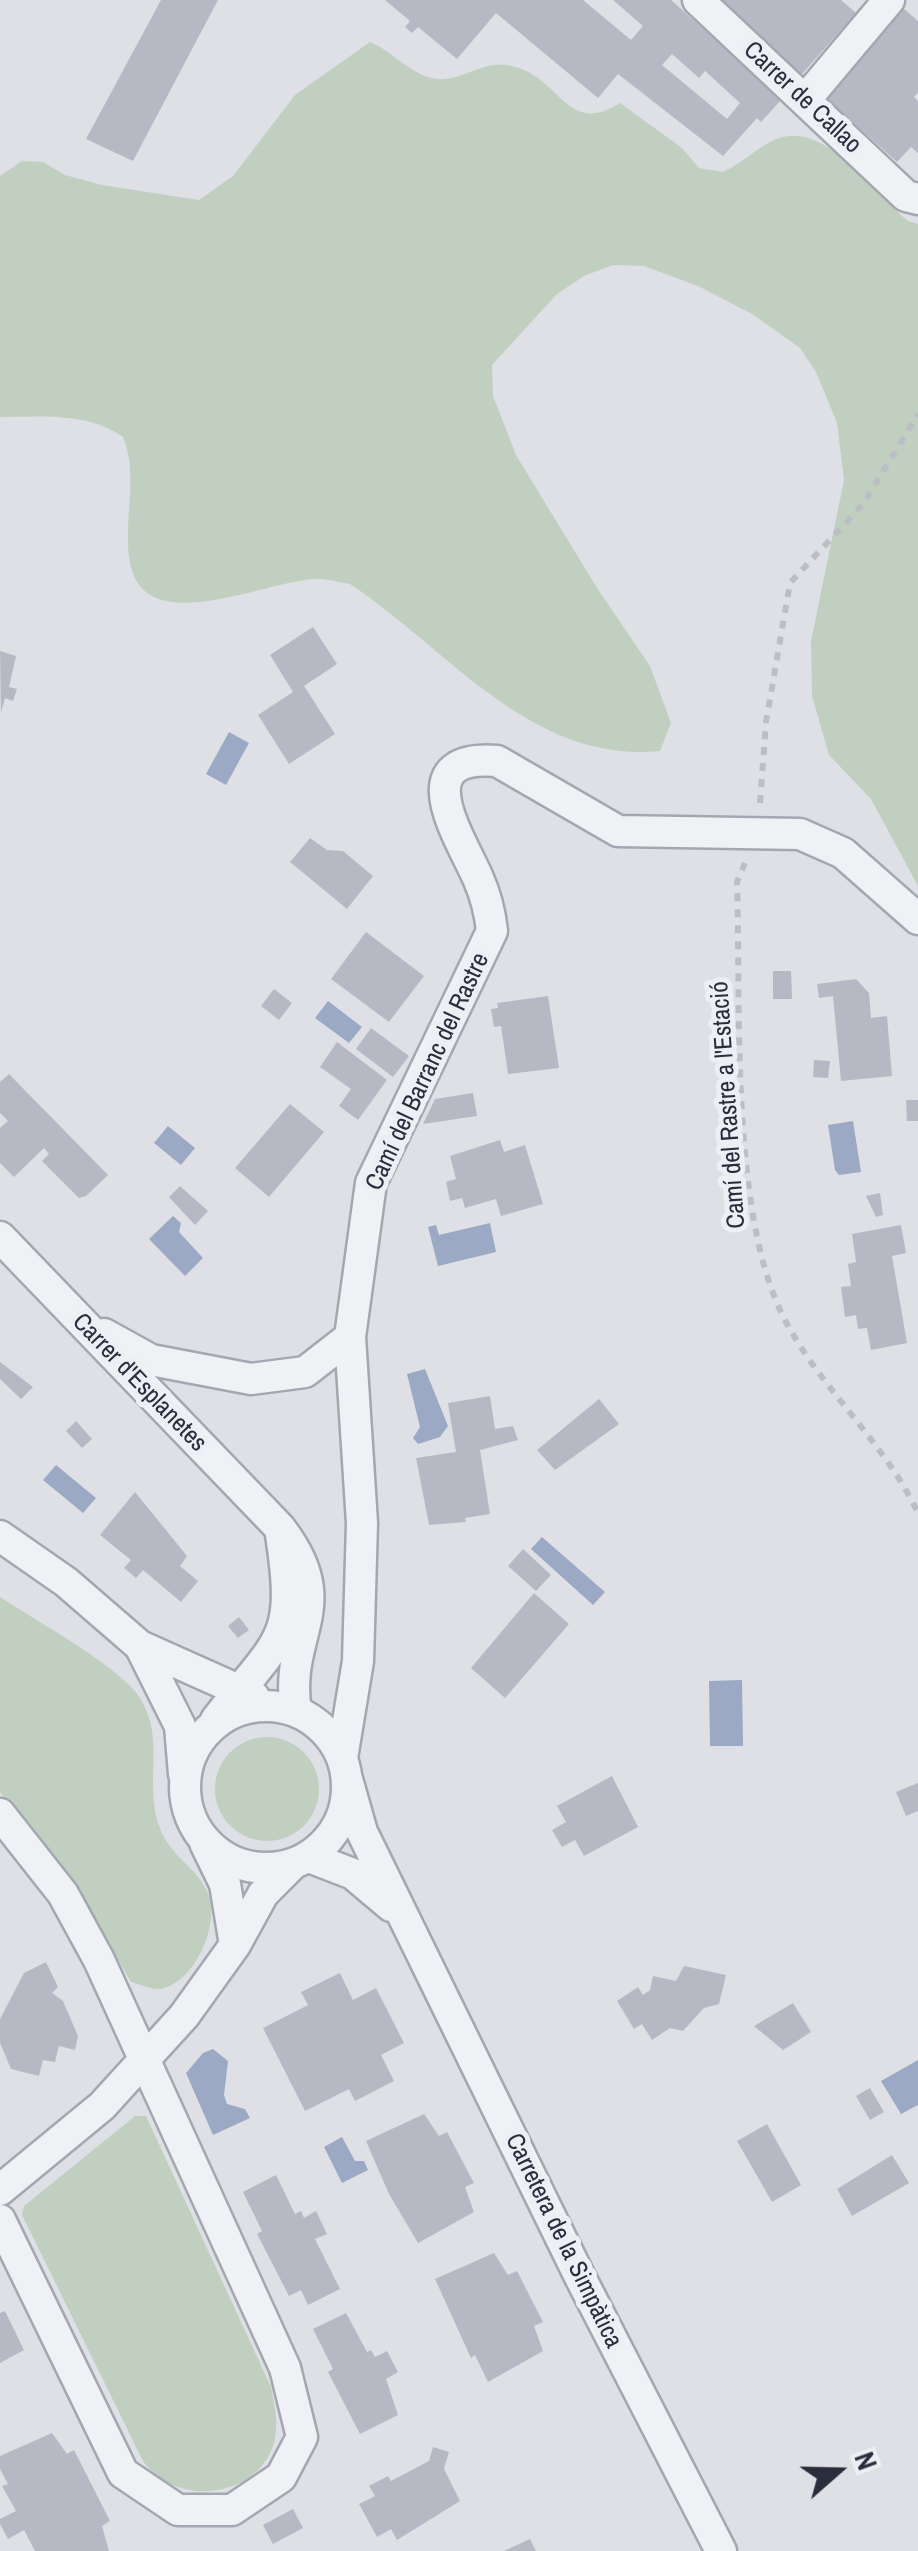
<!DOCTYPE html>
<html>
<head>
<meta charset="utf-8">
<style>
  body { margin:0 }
  #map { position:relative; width:918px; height:2551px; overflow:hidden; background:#dee0e6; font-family:"Archivo Narrow",sans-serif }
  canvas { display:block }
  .north { position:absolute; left:788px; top:2421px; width:100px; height:100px; -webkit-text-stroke:8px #edeff4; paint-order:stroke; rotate:70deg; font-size:28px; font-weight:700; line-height:40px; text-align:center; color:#292d3c }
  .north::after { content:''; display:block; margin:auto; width:35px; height:45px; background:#292d3c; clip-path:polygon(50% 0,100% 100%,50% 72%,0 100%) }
</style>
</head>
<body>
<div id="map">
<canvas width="918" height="2551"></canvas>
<div class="north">N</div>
</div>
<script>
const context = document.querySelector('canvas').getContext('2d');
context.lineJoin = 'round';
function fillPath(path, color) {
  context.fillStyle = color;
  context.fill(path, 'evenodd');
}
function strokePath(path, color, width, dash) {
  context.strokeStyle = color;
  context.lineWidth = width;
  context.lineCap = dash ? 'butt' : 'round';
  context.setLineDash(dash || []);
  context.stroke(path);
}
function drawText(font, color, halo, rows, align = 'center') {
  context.font = font + ' "Archivo Narrow",sans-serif';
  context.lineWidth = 10;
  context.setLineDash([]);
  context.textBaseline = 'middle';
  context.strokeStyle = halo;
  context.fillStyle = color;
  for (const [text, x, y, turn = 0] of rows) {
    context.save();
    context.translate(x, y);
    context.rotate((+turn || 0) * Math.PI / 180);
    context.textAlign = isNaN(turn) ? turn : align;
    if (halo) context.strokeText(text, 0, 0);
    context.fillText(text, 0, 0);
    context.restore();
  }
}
const green = new Path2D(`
  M370,42C393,51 412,77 438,79C461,81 483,61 507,65C562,74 564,138 620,103L682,148L699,168L723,172C742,164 764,141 783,137C830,126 876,195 908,221L918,224V886L871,799L829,755L812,696L811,641L844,480L837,423L816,372L800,348L752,314L698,286L644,266L613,265L584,276L557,294L492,365L493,396L516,455L597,588L650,666L671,723L660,751C531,764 447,648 350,584C341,583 330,579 320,579C272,577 149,641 131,567C121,524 140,478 123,437C87,412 42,417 0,417V176L22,161L43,162L65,175L102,185L199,200L233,176L295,95Z
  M0,1597C35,1620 107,1660 133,1689C170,1732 142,1781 160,1828C169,1854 194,1866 206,1889C223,1920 196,1983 160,1989C152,1990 139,1984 131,1982L90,1912L0,1792Z
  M215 1789a52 52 0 1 1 104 0a52 52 0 1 1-104 0Z
  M135,2116H146L271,2387C275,2406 280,2429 272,2449C250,2501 173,2505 143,2461L22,2215L24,2206Z`);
const water = new Path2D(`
  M229,732L249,743L226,785L206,774Z
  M328,1001L362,1027L349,1043L315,1018Z
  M853,1121L861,1172L839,1175L835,1170L828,1125Z
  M168,1126L195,1148L181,1165L154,1143Z
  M173,1216L181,1223L179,1232L203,1258L185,1276L149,1239Z
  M490,1223L496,1252L438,1266L428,1227L436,1225L439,1235Z
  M425,1369L448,1426L440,1437L418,1444L413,1438L420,1427L407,1374Z
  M56,1465L96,1498L83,1513L43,1480Z
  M542,1537L605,1592L593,1605L531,1549Z
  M742,1680L743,1746H710L709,1681Z
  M213,2049L228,2061L224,2095L227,2104L245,2109L250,2118L213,2135L186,2073L203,2053Z
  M918,2060V2105L901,2114L881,2081Z
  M342,2137L355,2161H364L368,2170L342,2183L324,2147Z`);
const building = new Path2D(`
  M161,0H218L133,161L86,139Z
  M385,0H583L631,40L643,26L613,0H671L782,99L761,122L757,118L723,156L618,74L598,98L496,13L457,59L418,27L412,33L405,27L410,21ZM672,54L699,78L705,71L740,103L727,119L662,65Z
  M717,0H841L856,13L802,74Z
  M903,8L918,21V93L914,97L918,101V153L911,147L897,162L825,97Z
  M313,627L337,664L304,686L335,734L289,764L258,715L293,692L270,655Z
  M0,651L16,656L9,687L17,689L13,701L5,698L1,713Z
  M310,838L327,850L343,851L373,876L347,909L290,862Z
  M366,932L424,976L389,1022L331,979Z
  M773,971H791L792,999H773Z
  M856,979L869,993L871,1018L887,1016L892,1076L841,1081L833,996L819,998L817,984Z
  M274,989L292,1003L279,1020L261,1006Z
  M548,996L559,1068L508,1074L501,1026L494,1027L491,1009L498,1008L497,1003Z
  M371,1028L409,1056L393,1077L356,1049Z
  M337,1042L387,1080L358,1120L339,1106L351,1089L320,1067Z
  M814,1060L830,1061L828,1078L813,1077Z
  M9,1074L108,1175L86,1196L79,1198L42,1161L49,1154L44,1148L14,1177L0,1163V1128L8,1121L0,1113V1082Z
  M473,1093L477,1116L423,1124L435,1099Z
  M906,1100H918V1121H907Z
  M290,1104L324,1132L269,1197L235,1168Z
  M500,1140L504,1152L525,1145L543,1204L501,1216L496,1199L465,1208L462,1198L450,1201L446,1182L456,1179L450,1156Z
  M180,1186L208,1211L195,1225L169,1197Z
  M880,1193L883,1215L876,1217L866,1196Z
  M901,1225L906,1253L892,1256L907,1343L871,1350L867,1328L858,1329L856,1315L845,1317L841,1287L851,1286L848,1264L856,1262L852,1234Z
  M0,1362L33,1387L21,1399L0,1379Z
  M490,1396L495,1429L513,1426L518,1440L480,1450L490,1514L465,1518L466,1522L429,1525L416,1458L456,1452L448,1403Z
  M599,1399L619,1424L555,1470L537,1450Z
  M76,1421L92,1439L82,1448L66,1431Z
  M135,1492L187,1556L180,1566L198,1581L181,1602L143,1570L136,1578L124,1568L131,1560L100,1535Z
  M523,1549L551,1575L536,1591L508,1566Z
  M534,1593L569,1624L505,1698L471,1668Z
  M239,1617L249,1630L238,1638L228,1626Z
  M612,1776L638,1827L584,1856L575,1840L562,1847L552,1830L566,1822L557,1806Z
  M918,1783V1811L906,1816L896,1792Z
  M46,1962L58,1987L52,1993L63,2001L78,2036L75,2050L59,2046L55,2062L43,2060L39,2076L11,2069L0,2043V2019L24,1973Z
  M684,1966L726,1975L719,2004L704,2008L683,2031L670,2028L652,2040L642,2024L634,2029L617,2001L638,1987L643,1995L650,1990L653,1976L676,1981Z
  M340,1973L353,2000L376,1988L404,2043L381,2055L394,2081L355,2101L349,2089L305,2111L263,2028L308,2005L301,1992Z
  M793,2003L811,2032L783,2050L754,2026Z
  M870,2088L884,2112L870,2120L856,2096Z
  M424,2114L439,2136L447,2132L474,2183L465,2187L474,2212L418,2243L389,2194L366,2141Z
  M767,2124L801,2185L772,2202L737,2141Z
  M892,2155L909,2183L852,2216L837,2189Z
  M276,2175L295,2214L301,2211L304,2218L316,2211L327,2234L315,2239L340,2289L308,2305L301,2290L289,2296L257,2234L262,2231L243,2192Z
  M494,2253L508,2275L517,2271L543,2322L534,2326L543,2351L488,2382L475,2355L471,2358L435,2279Z
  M5,2311L24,2350L0,2363V2313Z
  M346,2313L367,2352L371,2350L375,2357L387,2351L398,2372L386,2379L398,2415L360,2434L328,2372L333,2369L313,2329Z
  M52,2433L67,2454L74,2450L110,2521L102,2526L109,2551H35L24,2530L8,2539L0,2524V2519L16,2511L2,2486L8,2484L0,2469V2456Z
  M433,2447L449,2452L444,2469L460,2501L397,2540L391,2529L377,2537L359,2504L375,2496L369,2486L388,2476L391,2481L429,2461Z
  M293,2509L303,2528L273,2544L263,2525Z
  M530,2539L536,2551H504Z`);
const path = new Path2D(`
  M760,803L766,722L790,583L864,503L918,414
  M745,863L737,882C741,1004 730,1204 781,1312C816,1385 883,1439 918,1513`);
const minor = new Path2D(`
  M698,0L906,196L918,199
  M805,100L889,0
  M0,1237L280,1528
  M104,1334L151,1360L251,1379L305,1372L350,1337
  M0,1536L66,1582L140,1646L254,1697
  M140,1646L180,1726L184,1774
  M185 1787a81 81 0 1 1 162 0a81 81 0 1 1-162 0Z
  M216,1720C282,1634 298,1643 280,1528C341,1607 283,1633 296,1711
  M342,1758L358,1661L362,1523L350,1337L371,1183L492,931C490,912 486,896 478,878C460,837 404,754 497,761L618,831L800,834L843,853L918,919
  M347,1779L362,1832L579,2275L721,2551
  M0,1814L63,1894L99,1960L285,2368L302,2437L281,2477L232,2510H178L123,2473L0,2220
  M205,1843L225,1884L235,1945L263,1894L292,1865
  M309,1857L353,1874L391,1906
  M0,2190L102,2106L184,2016L235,1945`);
const streetNames = [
  ["Carrer de Callao",802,98,43],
  ["Camí del Barranc del Rastre",428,1072,-65],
  ["Camí del Rastre a l'Estació",729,1105,-94],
  ["Carrer d'Esplanetes",139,1383,46],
  ["Carretera de la Simpàtica",563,2241,64]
];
fillPath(green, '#c1cfc0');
fillPath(water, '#9ca9c4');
fillPath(building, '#b6b9c3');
strokePath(minor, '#a4a7b0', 35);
strokePath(path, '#bcbec5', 6, [8, 8]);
strokePath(minor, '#f0f1f5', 30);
drawText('25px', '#292d3c', '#edeff4', streetNames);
</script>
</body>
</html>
